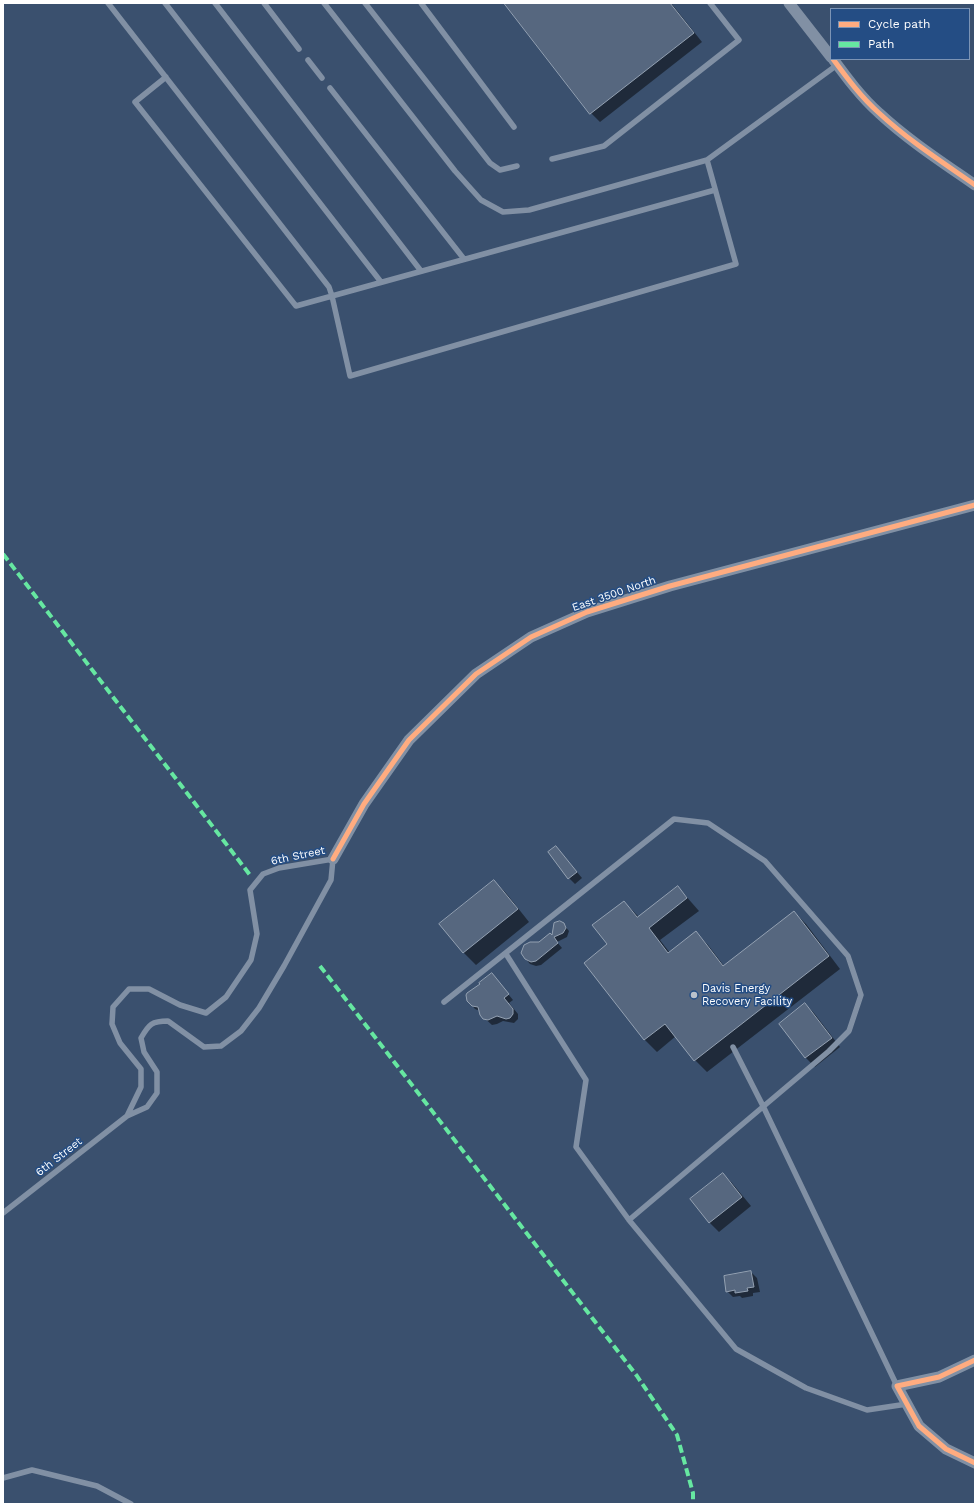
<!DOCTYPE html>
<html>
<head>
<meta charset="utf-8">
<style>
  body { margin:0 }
  #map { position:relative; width:978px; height:1507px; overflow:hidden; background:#3a506e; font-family:"Work Sans",sans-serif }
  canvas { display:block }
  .frame { position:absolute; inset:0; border:4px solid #fff; pointer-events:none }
  .legend { position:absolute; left:830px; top:8px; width:140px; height:52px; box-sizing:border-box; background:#244d84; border:1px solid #7c94b5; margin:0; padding:5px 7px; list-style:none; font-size:12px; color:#fff }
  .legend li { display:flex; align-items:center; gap:8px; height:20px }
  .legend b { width:20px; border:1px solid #7c94b5 }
</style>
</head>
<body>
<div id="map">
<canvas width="978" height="1507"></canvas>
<div class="frame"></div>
<ul class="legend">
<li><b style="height:5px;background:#ffac80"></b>Cycle path</li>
<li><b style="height:5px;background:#66e7a1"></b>Path</li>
</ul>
</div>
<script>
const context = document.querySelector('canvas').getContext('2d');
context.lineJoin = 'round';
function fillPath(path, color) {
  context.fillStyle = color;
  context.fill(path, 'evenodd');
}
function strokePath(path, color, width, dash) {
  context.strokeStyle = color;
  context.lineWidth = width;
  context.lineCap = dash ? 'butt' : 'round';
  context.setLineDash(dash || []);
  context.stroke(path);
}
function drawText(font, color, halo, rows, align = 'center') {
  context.font = font + ' "Work Sans",sans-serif';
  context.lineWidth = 3;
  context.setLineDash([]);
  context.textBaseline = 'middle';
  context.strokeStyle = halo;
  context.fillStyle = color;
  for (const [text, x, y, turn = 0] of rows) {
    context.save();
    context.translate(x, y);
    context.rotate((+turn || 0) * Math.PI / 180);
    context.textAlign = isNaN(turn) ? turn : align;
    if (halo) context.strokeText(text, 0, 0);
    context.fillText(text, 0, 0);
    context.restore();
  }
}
const shadow = new Path2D(`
  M505,3H671L702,42L600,122L591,113Z
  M556,847L582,878L575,884L569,878Z
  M494,881L506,893L529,922L476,965L464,953L441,924Z
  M678,887L699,911L660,940L670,953L696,933L708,945L724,966L794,912L806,924L840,969L707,1072L695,1060L676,1036L657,1052L645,1040L585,963L609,945L624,902L639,917Z
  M562,923L569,931L567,937L557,942L562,948L541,965L536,966L530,964L526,959L539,943L553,937Z
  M492,974L513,1000L509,1003L518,1014V1019L514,1023L503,1021L497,1024L492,1025L481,1015L480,1011L475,1009L470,1003L481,985Z
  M805,1004L814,1013L840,1047L815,1067L806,1058L780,1024Z
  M723,1174L732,1183L751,1206L719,1232L710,1223L691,1199Z
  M751,1272L757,1278L760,1292L753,1293V1296L742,1298L740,1296L733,1297L727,1291L725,1276Z`);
const building = new Path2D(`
  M504,3H670L694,33L590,114Z
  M556,846L577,872L568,879L548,852Z
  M494,880L518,909L463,953L439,924Z
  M678,886L687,898L649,928L668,953L696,931L723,966L794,911L829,956L694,1061L665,1024L644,1040L584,963L607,944L592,925L624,901L637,917Z
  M560,921L564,923L566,928L563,933L554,937L558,943L536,961L531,962L525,959L521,953L524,945L530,942H539L550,933L552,935L554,923Z
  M492,973L509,994L504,998L513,1009V1014L510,1018L506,1019L497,1016L488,1020L483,1019L480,1015L478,1007L472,1006L467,1001L466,995L467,993L480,984L479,983Z
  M805,1003L832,1038L805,1058L779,1024Z
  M723,1173L742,1197L709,1223L690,1199Z
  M751,1271L754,1287L747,1288L748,1291L735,1293V1290L726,1292L724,1276Z`);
const lane = new Path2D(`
  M108,3L329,287L332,296L296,306L135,102L166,77
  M165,3L381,282
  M215,3L421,271
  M264,3L299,49
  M324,3L455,171L481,200L503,212L529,210L707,160
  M365,3L490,163L500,170L517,166
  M421,3L514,127
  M308,60L322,78
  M330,88L464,259
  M552,159L604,146L739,40L710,3
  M715,190L332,296L350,376L736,264L707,160L837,65
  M506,954L586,1080L576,1147L629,1220L736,1349L806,1388L867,1410L907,1404
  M444,1002L674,819L708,823L765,861L848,956L861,995L849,1031L829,1051L629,1220
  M733,1047L763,1106L897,1386
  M3,1213L127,1116L147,1107L157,1093V1072L144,1052L141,1038C149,1024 152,1021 168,1021L204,1047L221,1046L241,1031L259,1008L284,966L331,880L333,859L279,868L263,874L250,890L257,934L251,960L226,997L206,1013L180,1005L149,989H129L113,1007L112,1024L120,1043L141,1069V1087L127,1116
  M3,1478L32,1470L97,1486L131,1504`);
const street = new Path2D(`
  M789,3L831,57
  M833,59C847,78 861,97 879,113C908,140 942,162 975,185
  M333,859L364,804L409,740L476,674L531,637L587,612L670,586L975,505
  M975,1360L939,1377L897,1386L919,1426L946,1449L975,1463`);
const quiet = new Path2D(`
  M3,554L250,875
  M320,966L637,1376L677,1435L693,1493V1504`);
const cycleway = new Path2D(`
  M833,59C847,78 861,97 879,113C908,140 942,162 975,185
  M333,859L364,804L409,740L476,674L531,637L587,612L670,586L975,505
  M975,1360L939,1377L897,1386L919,1426L946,1449L975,1463`);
const markers = [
  [694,995,4,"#bac2cc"]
];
const streetNames = [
  ["East 3500 North",614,594,-19],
  ["6th Street",298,856,-12],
  ["6th Street",59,1157,-38]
];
const poiNames = [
  ["Davis Energy",702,989],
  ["Recovery Facility",702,1002]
];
fillPath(shadow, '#0007');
fillPath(building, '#56677f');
strokePath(building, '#94a1b2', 1);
strokePath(lane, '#8190a4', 5.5);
strokePath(street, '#8190a4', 11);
strokePath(quiet, '#66e7a1', 4, [8, 4]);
strokePath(cycleway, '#ffac80', 5);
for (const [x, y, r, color] of markers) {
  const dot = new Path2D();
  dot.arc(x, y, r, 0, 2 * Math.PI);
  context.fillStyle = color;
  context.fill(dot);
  strokePath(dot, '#244d84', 1.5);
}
drawText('11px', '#fff', '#244d84', streetNames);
drawText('11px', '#fff', '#244d84', poiNames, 'left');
</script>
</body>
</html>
